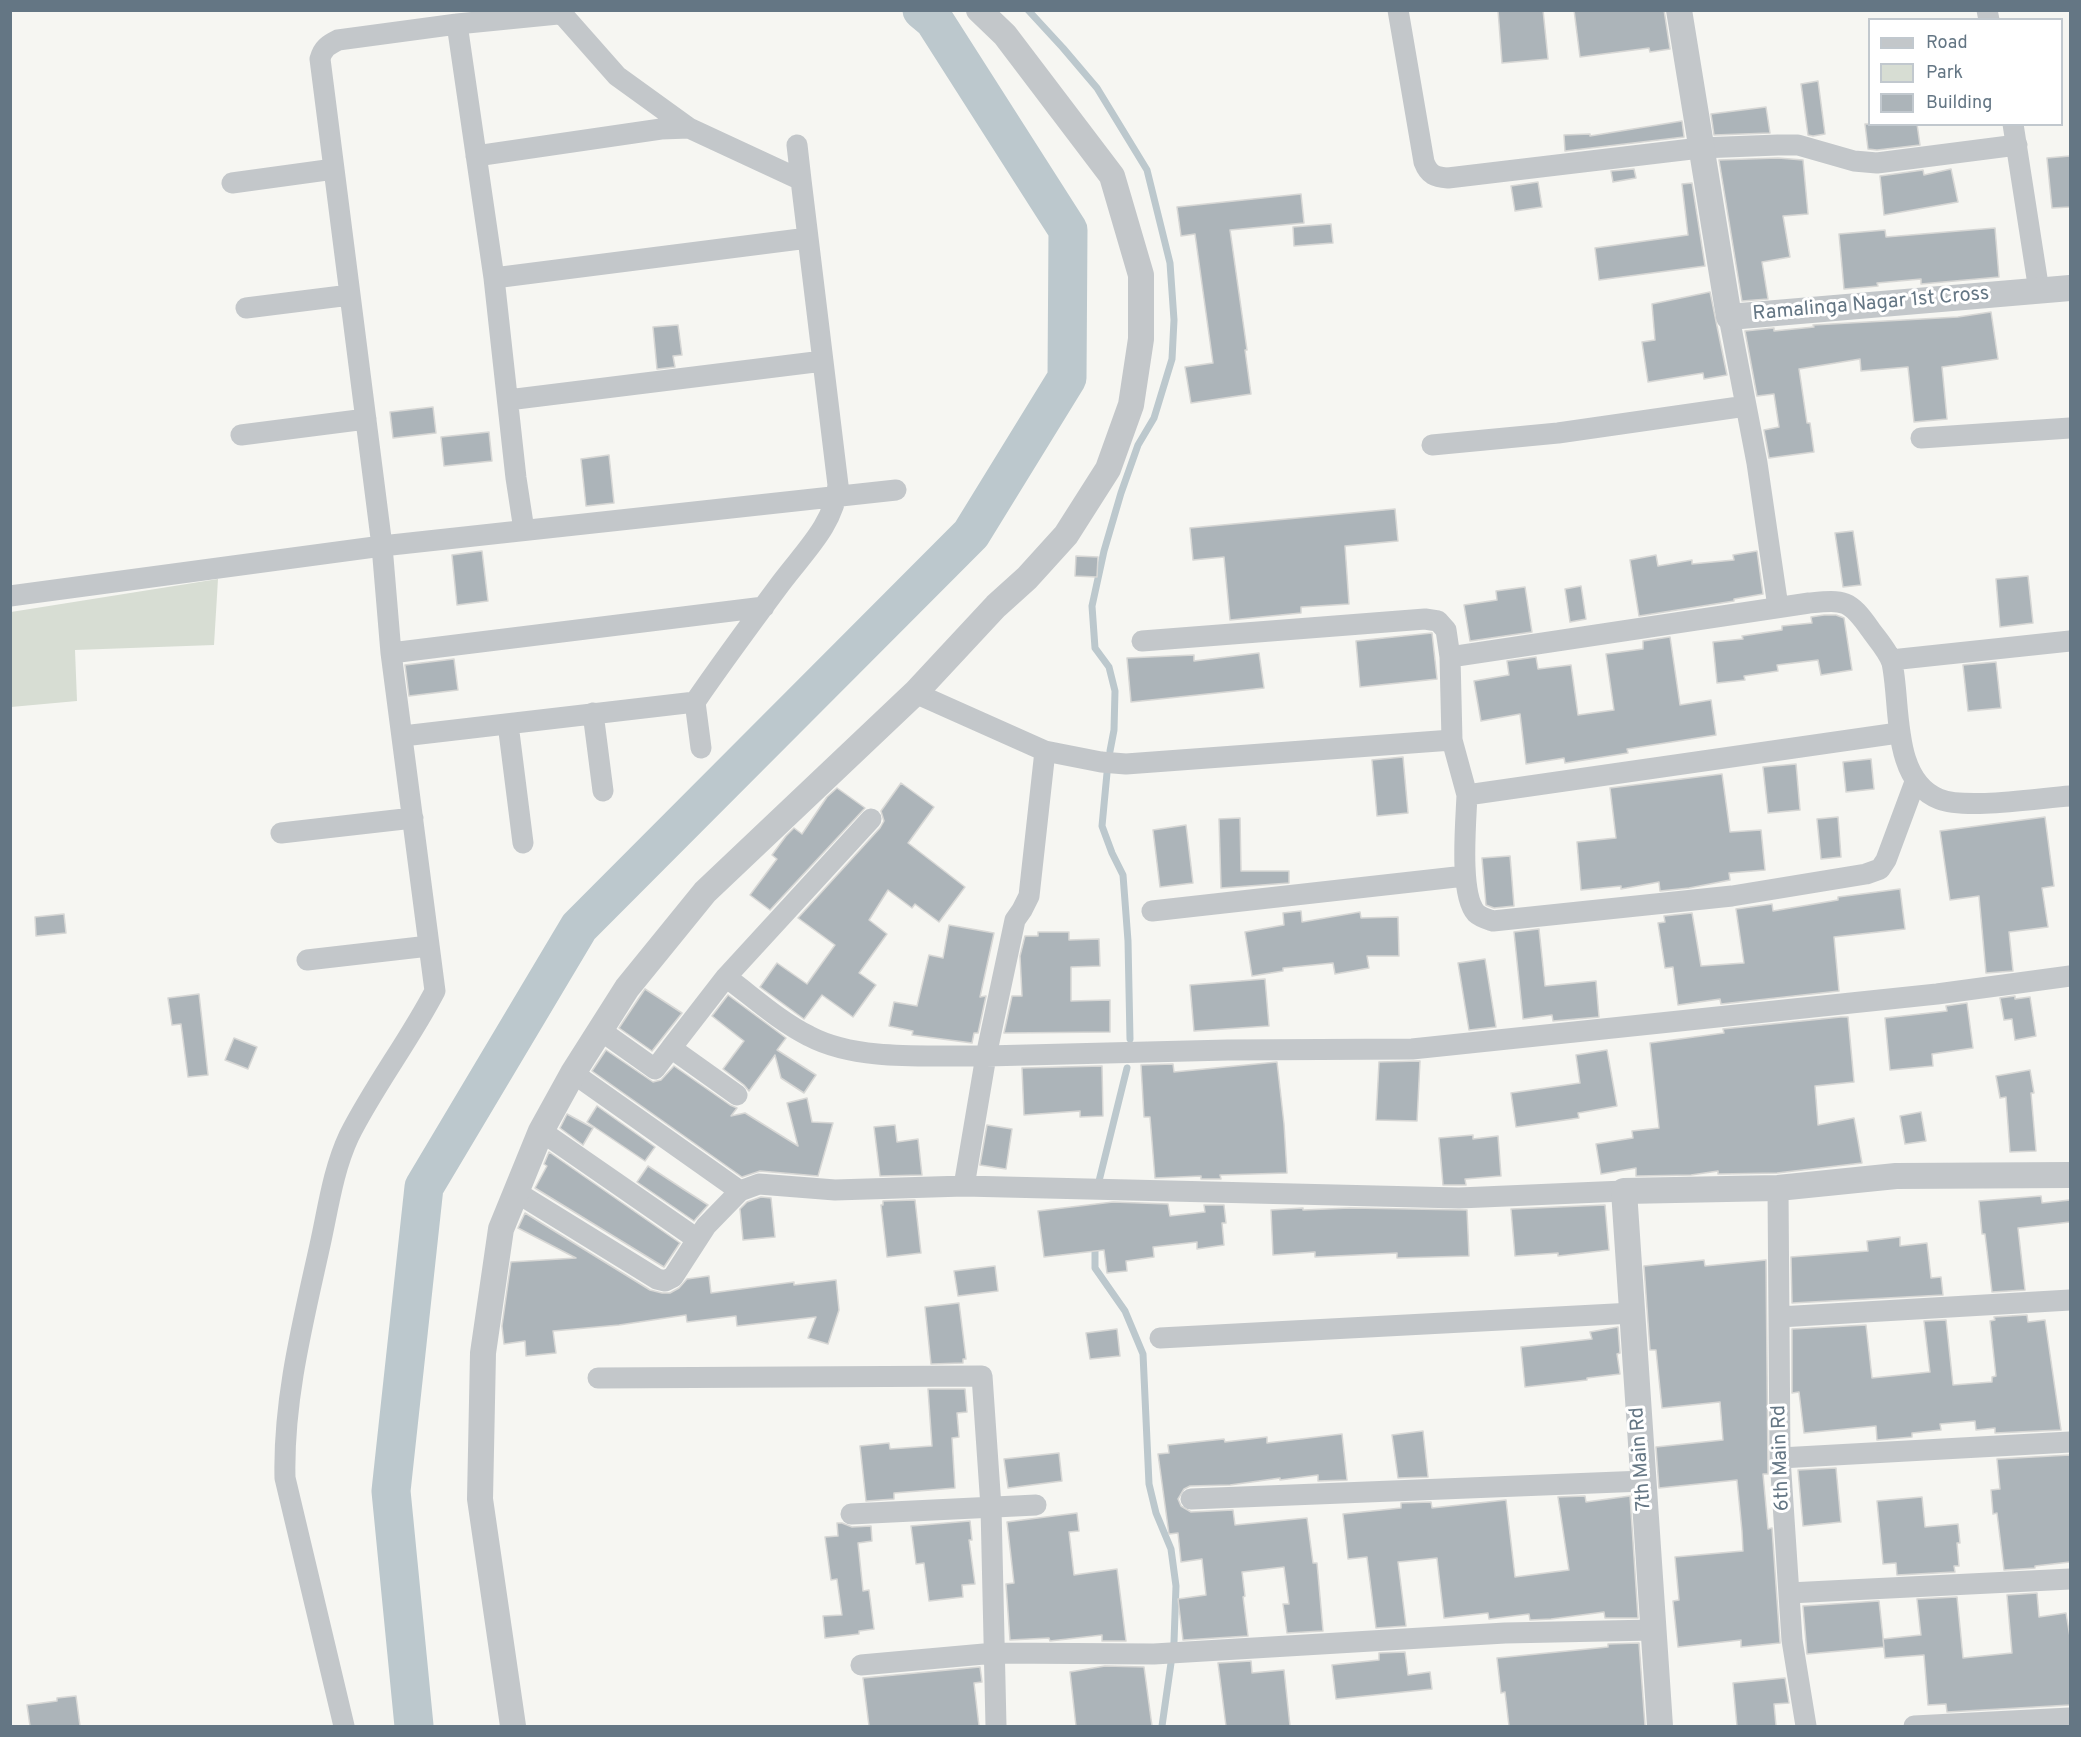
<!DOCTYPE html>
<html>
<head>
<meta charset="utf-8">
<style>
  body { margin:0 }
  #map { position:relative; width:2081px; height:1737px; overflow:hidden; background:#f6f6f2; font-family:Overpass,sans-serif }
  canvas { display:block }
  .frame { position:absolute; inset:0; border:12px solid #647684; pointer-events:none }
  .legend { position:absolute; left:1868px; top:18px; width:195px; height:108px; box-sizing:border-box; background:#fff; border:2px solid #c1c8ce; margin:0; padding:8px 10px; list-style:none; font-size:18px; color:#647684 }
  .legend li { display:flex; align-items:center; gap:12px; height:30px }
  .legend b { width:30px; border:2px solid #c1c8ce }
</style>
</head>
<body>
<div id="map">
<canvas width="2081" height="1737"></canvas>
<div class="frame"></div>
<ul class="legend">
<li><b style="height:8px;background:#c3c7ca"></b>Road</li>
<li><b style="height:16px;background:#d7ddd3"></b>Park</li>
<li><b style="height:16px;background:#acb4b9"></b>Building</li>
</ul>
</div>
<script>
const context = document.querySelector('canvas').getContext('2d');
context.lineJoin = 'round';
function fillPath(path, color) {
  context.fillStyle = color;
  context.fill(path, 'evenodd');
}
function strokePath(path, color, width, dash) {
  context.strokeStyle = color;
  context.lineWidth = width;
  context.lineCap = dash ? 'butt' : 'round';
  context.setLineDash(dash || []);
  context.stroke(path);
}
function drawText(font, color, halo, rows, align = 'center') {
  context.font = font + ' Overpass,sans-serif';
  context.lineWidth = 6;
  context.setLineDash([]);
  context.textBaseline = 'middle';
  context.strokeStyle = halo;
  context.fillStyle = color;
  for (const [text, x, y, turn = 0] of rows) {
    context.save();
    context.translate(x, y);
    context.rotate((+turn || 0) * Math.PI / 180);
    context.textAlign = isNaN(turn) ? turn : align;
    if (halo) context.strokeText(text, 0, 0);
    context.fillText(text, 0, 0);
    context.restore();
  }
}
const green = new Path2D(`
  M218,579L214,645L75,650L77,701L11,707V612Z`);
const stream = new Path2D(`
  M1028,10L1063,48L1097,88L1147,170L1170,263L1174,320L1172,359L1154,418L1138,445L1121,493L1104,551L1092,606L1095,648L1109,667L1115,691L1114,730L1110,751
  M1107,773L1102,826L1112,853L1123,875L1128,941L1130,1039
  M1099,1181L1127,1068
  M1095,1242V1268L1125,1311L1143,1354L1149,1484L1156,1513L1171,1549L1176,1586L1174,1642L1162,1726`);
const river = new Path2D(`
  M414,1726L391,1491L424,1187L579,927L971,534L1067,378L1068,230L934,20L922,10`);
const building = new Path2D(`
  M1498,10H1543L1548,59L1502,63Z
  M1574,10H1664L1670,49L1650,52L1649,48L1580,57Z
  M1818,81L1825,134L1813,136L1808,135L1801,84Z
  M1766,107L1770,133L1714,135L1711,114Z
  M1682,121L1684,137L1565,151L1564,135L1590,134V136Z
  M1865,124H1917L1920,145L1877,150L1868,149Z
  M2070,156V207L2052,208L2047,158Z
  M1778,158L1803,160L1808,214L1783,216L1790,257L1762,262L1768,299L1742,301L1719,160Z
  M1634,169L1636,178L1613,182L1611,171Z
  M1951,169L1958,202L1884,215L1880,176L1923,170L1924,175Z
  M1538,182L1542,207L1515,211L1511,186Z
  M1692,183L1705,266L1599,280L1595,248L1688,235L1682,184Z
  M1301,194L1304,223L1230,230L1247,350H1245L1251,394L1191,403L1185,367L1213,363L1195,234L1181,236L1177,207Z
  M1331,224L1333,243L1294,246L1293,227Z
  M1995,228L1999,277L1921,284V279L1877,283L1878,286L1844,289L1839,234L1885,230L1886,237Z
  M1710,292L1727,375L1704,379L1703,373L1648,382L1642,342L1655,340L1652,304Z
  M1991,312L1998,359L1942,367L1947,419L1914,422L1908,367L1861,371L1860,359L1799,369L1807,423H1810L1814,452L1769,458L1764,430L1779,427L1774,394L1757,396L1745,331L1774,328V331L1814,327L1813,325L1958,317Z
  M678,325L682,355L673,356L675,367L657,369L653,327Z
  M433,407L436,433L393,438L390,412Z
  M489,432L492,461L444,466L441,437Z
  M609,455L614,503L586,506L581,459Z
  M1395,509L1398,541L1345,546L1349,604L1301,607V613L1230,620L1224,557L1193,560L1190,528Z
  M1853,531L1861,585L1843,587L1835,533Z
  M482,551L488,601L457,605L452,555Z
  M1757,551L1763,594L1734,599V601L1639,616L1630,560L1656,555L1658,566L1692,560V564L1734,560L1733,555Z
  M1076,556L1098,557L1097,577L1075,576Z
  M2028,576L2033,623L2000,627L1996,579Z
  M1581,586L1586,619L1570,622L1565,589Z
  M1525,587L1532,632L1470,641L1464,605L1497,600L1496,591Z
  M1824,615H1836L1844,618L1852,670L1821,675L1818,660L1777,665L1778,671L1744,676L1745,680L1717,683L1713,642L1743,639L1742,636L1782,630V626L1812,623L1811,617Z
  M1432,633L1437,679L1360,687L1356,641Z
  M1670,637L1680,705L1711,700L1716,735L1627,749L1628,753L1565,763L1564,758L1526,764L1520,714L1481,721L1474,681L1509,675L1507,661L1536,657L1538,669L1571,665L1578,715L1614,710L1606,654L1643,649V641Z
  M1259,653L1264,688L1131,702L1127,658L1194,655V661Z
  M454,659L458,690L409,696L405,665Z
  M1996,662L2001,708L1968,711L1963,665Z
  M1403,757L1408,813L1377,816L1372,760Z
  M1871,759L1874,789L1846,792L1843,762Z
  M1796,764L1800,810L1768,813L1763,767Z
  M1722,774L1730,832L1761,830L1765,870L1729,873L1730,880L1689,888L1660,891L1659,882L1621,889V886L1581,890L1577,842L1616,838L1610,788Z
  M901,783L934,807L908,843L965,887L939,922L915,904L912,908L888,890L869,920L887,934L859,973L876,985L853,1017L822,995L804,1019L760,987L777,963L807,984L835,945L798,918L880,828L884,821L881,811Z
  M837,788L865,808L770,910L750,895L777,859L772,855L786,836L794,828L802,834L827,797Z
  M1838,817L1841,857L1821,859L1817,819Z
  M2045,817L2054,886L2042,888L2048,927L2009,932L2013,971L1986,973L1979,896L1950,900L1940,831Z
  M1240,818L1241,871H1289V883L1221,888L1219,819Z
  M1186,825L1193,883L1160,887L1153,830Z
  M1510,856L1514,906L1494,908L1486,905L1482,858Z
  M1900,889L1905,929L1834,937L1839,991L1721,1004L1720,999L1678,1005L1673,967L1665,968L1658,923L1665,922L1664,916L1692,913L1701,966L1744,963L1736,909L1772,904L1773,911L1838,900V897Z
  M1301,911L1302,922L1360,912L1361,918L1398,917L1399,956H1367L1369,968L1335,974L1333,963L1283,968V971L1252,976L1245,932L1284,925L1283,913Z
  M64,914L66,933L36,936L35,917Z
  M949,925L994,933L980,997L986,996L978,1033H974L972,1043L912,1035L913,1031L889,1026L894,1002L917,1006L929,955L943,958Z
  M1539,929L1545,986L1596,981L1599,1017L1553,1021L1552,1015L1523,1019L1514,932Z
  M1038,932H1069V940L1099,939L1100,966L1071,967V1001L1110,1000V1032L1004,1033L1012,996H1022L1020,956L1025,936H1038Z
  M1485,959L1496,1027L1469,1030L1458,963Z
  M1265,979L1269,1026L1194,1031L1190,985Z
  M645,989L682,1013L652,1051L619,1028Z
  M199,994L208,1075L188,1077L181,1024L172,1025L168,998Z
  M728,995L786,1038L777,1050L816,1075L804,1093L781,1078L775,1055L749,1091L744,1085L723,1069L744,1041L712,1016Z
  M2015,996V999L2030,997L2036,1036L2015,1040L2012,1019L2004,1020L2000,998Z
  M1967,1003L1973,1048L1932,1054L1933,1066L1890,1070L1885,1018L1947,1011L1946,1006Z
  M1841,1017H1848L1854,1082L1815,1086L1818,1125L1854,1118L1862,1163L1777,1173L1718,1174V1171L1691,1175L1636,1176V1168L1601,1174L1596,1144L1633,1138L1632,1131L1659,1128L1650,1043L1724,1033L1723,1029Z
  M234,1038L257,1047L248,1069L225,1060Z
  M606,1050L653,1082L661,1080L674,1066L730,1105L737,1108L731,1116L745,1113L798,1146L787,1103L807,1098L812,1122L833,1123L818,1176L760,1171L742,1177L592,1071Z
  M1607,1050L1617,1106L1578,1113L1579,1118L1516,1127L1511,1093L1580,1083L1576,1055Z
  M1420,1061L1417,1121L1376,1120L1379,1062Z
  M1277,1062L1284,1124L1287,1173L1220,1175L1221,1179H1201V1176L1155,1178L1150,1117H1144L1141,1065L1173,1064L1174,1072Z
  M1102,1066L1103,1116L1080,1117V1111L1024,1115L1022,1068Z
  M2030,1070L2034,1093H2031L2036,1151L2010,1152L2006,1097L2000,1098L1996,1076Z
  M597,1106L655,1147L645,1161L587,1122Z
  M1921,1112L1926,1141L1905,1144L1900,1116Z
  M567,1114L593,1128L583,1145L560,1128Z
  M895,1125L897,1142L918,1139L922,1175L880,1176L874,1127Z
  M987,1125L1012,1129L1006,1169L980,1165Z
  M1473,1135V1139L1498,1136L1501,1176L1465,1179L1466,1185H1443L1439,1138Z
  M549,1152L680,1243L664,1267L535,1188L547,1166L544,1164Z
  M648,1166L683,1189L708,1205L694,1221L637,1182Z
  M2041,1196L2042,1203L2070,1200V1222L2018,1228L2025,1290L1992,1292L1985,1234H1982L1979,1201Z
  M761,1197L771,1198L775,1237L743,1240L740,1209L747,1202Z
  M915,1200L921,1253L887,1257L881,1205H883V1201Z
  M1113,1202L1168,1204L1170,1216L1205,1212L1204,1205H1224L1226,1223H1222L1224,1245L1197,1249V1242L1153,1247L1154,1257L1126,1261L1127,1271L1107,1273L1104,1250L1044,1257L1038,1211Z
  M1605,1205L1609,1250L1558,1256V1253L1515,1256L1511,1209Z
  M1303,1208V1210L1350,1208L1467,1210L1469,1256L1397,1258V1253L1315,1257V1252L1273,1255L1271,1210Z
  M525,1213L650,1290L662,1293H670L679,1288L687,1279L709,1276L711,1293L794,1282V1285L836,1280L839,1310L828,1344L808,1338L816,1317L737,1326L736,1316L687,1322L686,1315L619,1325L553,1331L556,1353L526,1356L525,1341L504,1344L502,1326L511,1262L576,1258L518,1228Z
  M1900,1237V1246L1927,1243L1931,1278L1941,1277L1943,1295L1792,1303L1791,1257L1868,1251L1867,1241Z
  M1704,1260L1705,1266L1766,1260L1768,1474H1763L1768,1529L1772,1528L1780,1643L1741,1647V1640L1678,1647L1673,1601L1679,1600L1675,1557L1743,1551L1742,1531L1737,1480L1659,1488L1656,1447L1723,1440L1720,1402L1662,1408L1656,1350H1650L1644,1266Z
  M995,1266L998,1291L958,1296L954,1271Z
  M959,1303L966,1359H963V1363L931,1364L925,1307Z
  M2027,1315L2028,1322L2045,1320L2061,1430L1995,1433V1428L1976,1430L1975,1421L1940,1424L1941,1430L1912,1433V1437L1889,1439L1877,1440L1876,1426L1804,1433L1799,1392L1792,1393V1329L1866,1325L1872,1378L1930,1372L1924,1321L1946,1320L1953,1385L1992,1382V1377L1996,1376L1990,1321L1995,1320L1994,1317Z
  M1618,1327L1620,1353L1617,1354L1620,1374L1587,1378V1380L1525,1387L1521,1347L1592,1339L1590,1332Z
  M1117,1329L1120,1356L1090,1359L1086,1333Z
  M928,1389H965L967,1412L957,1413L959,1437L952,1438L955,1488L894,1493V1499L866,1501L860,1446L889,1443L890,1449L932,1446Z
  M1423,1431L1428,1477L1398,1478L1392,1435Z
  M1342,1434L1347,1480L1318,1481V1475L1280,1480V1478L1230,1485L1190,1486L1184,1489L1178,1499L1181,1506L1191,1512L1233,1510L1235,1525L1307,1518L1313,1563H1317L1323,1631L1287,1633L1283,1604H1289L1284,1567L1242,1572L1245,1596L1243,1597L1248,1636L1183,1640L1178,1599L1206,1595L1202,1559L1181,1562L1178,1533L1169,1534L1158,1454L1169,1453L1168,1445L1224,1439L1225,1442L1267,1437V1443Z
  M1059,1453L1062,1481L1008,1488L1004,1459Z
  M2070,1455V1562L2035,1566V1568L2004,1570L1997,1513L1993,1514L1991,1490L2000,1489L1997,1459Z
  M1836,1468L1841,1522L1803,1526L1798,1470Z
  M1585,1496L1586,1502L1630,1496L1638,1618H1605L1604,1612L1551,1619L1530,1620L1529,1614L1489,1619L1488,1613L1444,1618L1437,1558L1398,1562L1406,1626L1376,1628L1367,1557L1348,1559L1343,1514L1401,1508V1503L1431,1502L1432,1508L1506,1500L1515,1577L1569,1570L1558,1497Z
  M1922,1497L1925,1527L1958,1524L1960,1543H1957L1959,1566H1954L1955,1572L1897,1575L1896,1563L1883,1564L1877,1501Z
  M1077,1513L1079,1531L1069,1532L1074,1575L1117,1569L1126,1641H1102V1635L1050,1641L1049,1638L1010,1640L1006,1584L1014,1583L1007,1522Z
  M970,1521L972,1540H969L975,1584L962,1585L963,1597L929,1601L924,1563L916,1564L911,1526Z
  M837,1523H842L852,1527L871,1526L872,1541L858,1543L863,1591L869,1590L874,1629L859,1631V1634L825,1638L823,1616L842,1615L837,1579L831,1580L825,1537L838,1536Z
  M2037,1593L2039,1617L2066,1613L2070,1637V1705L1947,1712L1946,1704L1928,1705L1924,1655L1885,1658L1883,1639L1921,1635L1917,1599L1957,1597L1963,1658L2012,1653L2007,1595Z
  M1879,1601L1884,1647L1807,1654L1803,1606Z
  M1639,1643L1645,1726H1509L1505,1692L1501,1693L1497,1658L1608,1647V1644Z
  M1405,1652L1408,1675L1430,1672L1432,1689L1336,1699L1332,1665L1379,1660V1653Z
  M1251,1661L1252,1673L1284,1670L1290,1726H1226L1218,1663Z
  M1105,1666L1144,1667L1152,1726H1076L1070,1672Z
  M980,1667L982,1682L974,1683L979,1726H869L863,1678Z
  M1785,1678L1789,1703L1774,1704L1776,1726H1737L1733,1683Z
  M76,1696L80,1726H30L27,1705L57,1701V1698Z`);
const minor = new Path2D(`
  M1398,10L1424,162C1429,175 1435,177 1448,178L1700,148L1778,145H1798L1854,161L1877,163L2017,145
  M1987,10L1989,20
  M457,24L494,278L516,478L524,530
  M2013,124L2039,291
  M797,145L801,180
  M476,156L661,129L689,128
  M232,183L334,169
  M494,278L808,238
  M246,308L350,295
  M1729,317L1757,463L1778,607
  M508,400L823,361
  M241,435L366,419
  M1921,438L2070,428
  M1432,445L1558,433L1746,406
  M10,596L382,546L896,490
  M1142,641L1425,619L1438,621L1446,630L1450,657L1809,603C1844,600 1849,599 1870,629C1877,639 1889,652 1892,663C1901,704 1891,780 1939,799C1966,810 2039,798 2070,796
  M391,653L764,607
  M1450,657L1452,740
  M1891,660L2070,641
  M915,693L1045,751L1101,762L1126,764L1452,740L1467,795L1898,733
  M593,713L603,791
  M508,724L523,843
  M403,736L695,702
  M1045,751L1029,896L1022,910L1015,920L986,1056L1228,1050L1412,1049L1937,994L2070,976
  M1467,795C1466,822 1459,894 1476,913C1480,917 1487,919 1493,921L1732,896L1866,874L1880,869L1886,860L1915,782
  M281,833L413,818
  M1152,911L1465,876
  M307,960L429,946
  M726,977L871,819
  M600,1030L655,1069L671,1048L737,1095
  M671,1048L726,977C753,997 779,1021 809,1036C858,1062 931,1055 986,1056L964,1186
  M573,1073L740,1191
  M541,1131L697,1239
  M1778,1188L1780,1458L1792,1640L1806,1726
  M516,1192L657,1279L665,1281L673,1277L706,1226L740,1191L759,1184L835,1190L964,1186L1459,1198L1624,1191
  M1779,1317L2070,1300
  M1160,1338L1633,1313
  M598,1378L982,1376L991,1507L996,1726
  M1780,1458L2070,1442
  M1191,1499L1644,1481
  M851,1514L1036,1505
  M1789,1593L2070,1579
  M861,1665L995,1653L1154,1654L1505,1633L1654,1630
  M344,1726L285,1478C283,1400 303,1322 320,1245C328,1209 333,1170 349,1136C374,1086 409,1041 435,991L391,653L382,546L320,59C323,48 328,45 338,40L457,24L558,14L564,16L617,76L689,128L801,180L838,485C834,525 804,552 781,583C752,622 723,661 695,702L701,748
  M1914,1726L2070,1718`);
const tertiary = new Path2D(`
  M1679,10L1729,317L2070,288
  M513,1726L480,1499L483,1353L501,1229L541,1131L573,1073L627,988L705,892L915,693L996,606L1027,578L1066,535L1108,469L1131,405L1141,339V275L1112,176L1005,35L979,10
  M1660,1726L1624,1191L1778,1188L1896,1176L2070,1175`);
const streetNames = [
  ["Ramalinga Nagar 1st Cross",1871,305,-5],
  ["6th Main Rd",1782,1458,-92],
  ["7th Main Rd",1642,1459,-94]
];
fillPath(green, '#d7ddd3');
strokePath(stream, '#bcc8cd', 7);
strokePath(river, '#bcc8cd', 39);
fillPath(building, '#acb4b9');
strokePath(building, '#d7d7d5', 1.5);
strokePath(minor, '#c3c7ca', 21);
strokePath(tertiary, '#c3c7ca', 26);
drawText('20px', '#647684', '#fff', streetNames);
</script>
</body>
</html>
